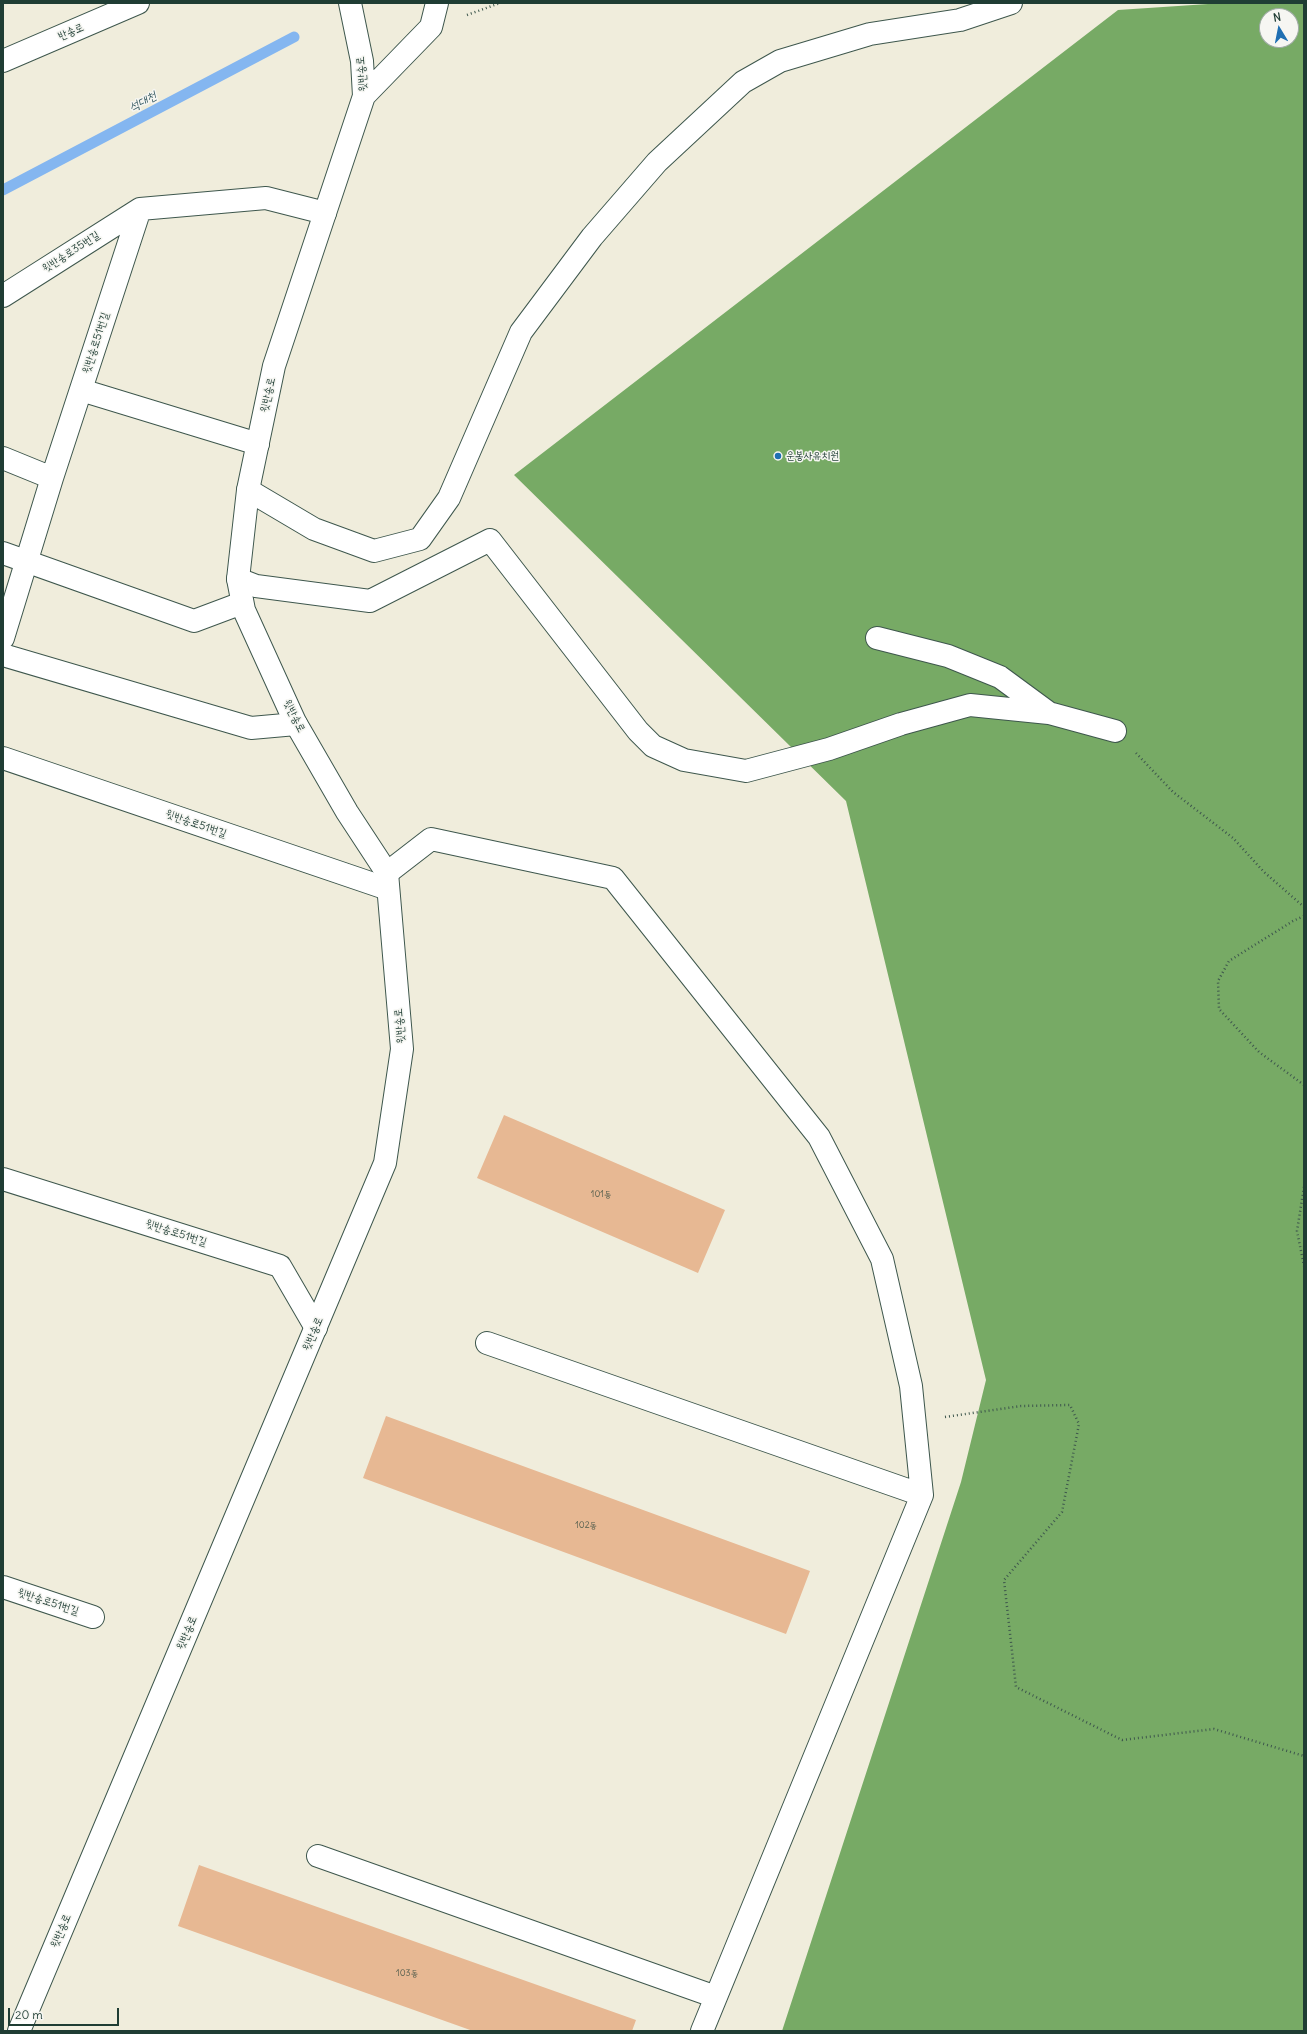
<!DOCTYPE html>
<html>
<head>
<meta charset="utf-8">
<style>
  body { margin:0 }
  #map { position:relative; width:1307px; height:2034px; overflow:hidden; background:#f0eddc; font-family:Delius,sans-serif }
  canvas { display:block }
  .frame { position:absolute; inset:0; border:4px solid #1f3d34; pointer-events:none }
  .north { position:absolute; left:1259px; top:8px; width:40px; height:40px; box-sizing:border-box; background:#f6f6f2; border:1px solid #a0aca6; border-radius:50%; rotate:350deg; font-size:11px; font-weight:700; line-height:16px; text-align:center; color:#1f3d34 }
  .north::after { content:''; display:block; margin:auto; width:14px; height:18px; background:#1f6fb2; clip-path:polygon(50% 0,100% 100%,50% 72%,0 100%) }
  .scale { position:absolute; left:8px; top:2008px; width:111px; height:18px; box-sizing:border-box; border:2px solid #1f3d34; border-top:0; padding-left:5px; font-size:12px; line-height:14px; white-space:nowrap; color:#1f3d34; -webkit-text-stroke:3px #f6f6f2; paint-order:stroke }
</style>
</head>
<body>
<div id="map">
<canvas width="1307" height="2034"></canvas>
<div class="frame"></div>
<div class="north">N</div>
<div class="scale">20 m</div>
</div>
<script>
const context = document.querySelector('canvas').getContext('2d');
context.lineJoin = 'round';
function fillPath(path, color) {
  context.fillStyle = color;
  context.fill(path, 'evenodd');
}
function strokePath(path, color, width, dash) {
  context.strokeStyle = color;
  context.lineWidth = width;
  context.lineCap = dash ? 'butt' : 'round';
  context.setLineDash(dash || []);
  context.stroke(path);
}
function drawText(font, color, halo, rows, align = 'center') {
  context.font = font + ' Delius,"Poor Story",sans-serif';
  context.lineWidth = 3;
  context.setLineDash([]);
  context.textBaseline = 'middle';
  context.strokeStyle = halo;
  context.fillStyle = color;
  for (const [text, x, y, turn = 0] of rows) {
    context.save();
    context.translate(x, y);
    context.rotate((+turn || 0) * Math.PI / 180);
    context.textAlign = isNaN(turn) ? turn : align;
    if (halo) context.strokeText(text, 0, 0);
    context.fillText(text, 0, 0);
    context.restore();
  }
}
const forest = new Path2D(`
  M1223,3H1304V2031H782L961,1482L986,1380L846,801L514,475L1118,10ZM1267,16H1291V40H1267Z`);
const stream = new Path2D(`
  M3,190L294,37`);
const building = new Path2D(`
  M504,1115L725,1210L698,1273L477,1178Z
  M386,1416L810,1571L786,1634L363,1478Z
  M199,1865L636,2020L632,2031H473L178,1926Z`);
const path = new Path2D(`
  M467,15L500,3
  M1136,753L1173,792L1233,838L1264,872L1304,907
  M1304,916L1293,921L1229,961L1218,981L1219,1009L1259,1052L1304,1085
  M1304,1187L1297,1231L1304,1266
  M945,1417L1021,1406L1070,1405L1079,1424L1062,1512L1004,1580L1016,1687L1122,1740L1214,1729L1304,1756`);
const minor = new Path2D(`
  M3,296L140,209L266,198L325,213
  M81,390L258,444
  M3,458L52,478
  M248,490L314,529L374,551L420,539L449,498L521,332L592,237L657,162L743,82L780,61L870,34L960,20L1011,3
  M3,553L194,621L242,603
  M238,579L256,586L370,601L490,540L638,731L653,746L684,760L746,771L829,749L901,724L970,705L1049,713
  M3,638L52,478L140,209
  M877,638L948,656L1000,677L1049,713L1115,731
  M3,655L251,728L296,724
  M3,758L388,889
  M387,873L431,839L613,878L819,1137L882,1259L911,1386L922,1495L702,2031
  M3,1179L280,1266L316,1328
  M487,1343L922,1495
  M3,1587L93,1617
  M318,1856L716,1997`);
const major = new Path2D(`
  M3,61L138,3
  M364,96L431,27L437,3
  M19,2031L385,1163L402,1049L387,873L347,812L295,722L244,610L238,579L248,490L274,366L364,96L362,61L350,3`);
const markers = [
  [778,456,4,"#1f6fb2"]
];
const numberNames = [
  ["101동",601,1194],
  ["102동",586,1525],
  ["103동",407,1973]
];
const streetNames = [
  ["반송로",71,32,-23],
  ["윗반송로",362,74,-95],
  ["윗반송로35번길",71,252,-33],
  ["윗반송로51번길",96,343,-72],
  ["윗반송로",268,395,-78],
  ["윗반송로",294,716,63],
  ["윗반송로51번길",196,824,19],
  ["윗반송로",400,1026,-95],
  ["윗반송로51번길",176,1233,18],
  ["윗반송로",313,1334,-67],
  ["윗반송로51번길",48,1602,18],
  ["윗반송로",187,1633,-67],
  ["윗반송로",61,1931,-67]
];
const poiNames = [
  ["운봉사유치원",786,456]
];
const waterNames = [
  ["석대천",143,102,-28]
];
fillPath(forest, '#77aa65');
strokePath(stream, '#84b6f0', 11);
fillPath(building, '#e7b893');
strokePath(minor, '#3e574d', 24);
strokePath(major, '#3e574d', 24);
strokePath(path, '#3e574d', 2.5, [1, 3]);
strokePath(minor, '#fff', 22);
strokePath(major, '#fff', 22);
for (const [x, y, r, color] of markers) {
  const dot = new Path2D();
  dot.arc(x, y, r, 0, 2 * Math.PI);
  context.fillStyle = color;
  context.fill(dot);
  strokePath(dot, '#f6f6f2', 1.5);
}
drawText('9px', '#515c4c', null, numberNames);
drawText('11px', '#1f3d34', '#f6f6f2', streetNames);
drawText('11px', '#1f3d34', '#f6f6f2', poiNames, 'left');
drawText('italic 12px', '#385b63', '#f6f6f2', waterNames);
</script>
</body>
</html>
